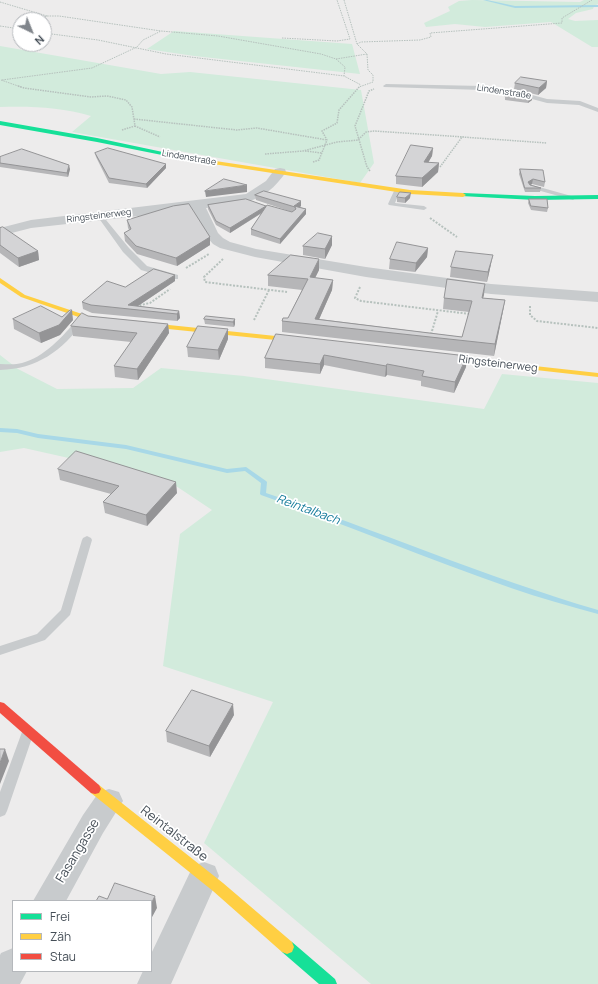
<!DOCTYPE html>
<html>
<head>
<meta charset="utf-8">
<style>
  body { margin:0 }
  #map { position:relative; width:598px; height:984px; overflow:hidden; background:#edecec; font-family:Manrope,sans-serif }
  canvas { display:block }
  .legend { position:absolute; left:12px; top:900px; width:140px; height:72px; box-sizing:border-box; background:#fff; border:1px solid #b5b8bc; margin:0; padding:5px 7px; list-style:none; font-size:12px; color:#454e57 }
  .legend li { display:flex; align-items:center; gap:8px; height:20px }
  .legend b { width:20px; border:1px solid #b5b8bc }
  .north { position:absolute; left:12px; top:12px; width:40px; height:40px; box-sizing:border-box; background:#fff; border:1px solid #b5b8bc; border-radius:50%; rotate:137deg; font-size:11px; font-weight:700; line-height:16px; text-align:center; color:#454e57 }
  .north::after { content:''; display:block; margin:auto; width:14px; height:18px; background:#80858b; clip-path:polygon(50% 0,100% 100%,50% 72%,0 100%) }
</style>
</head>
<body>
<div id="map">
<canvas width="598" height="984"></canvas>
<ul class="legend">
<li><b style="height:5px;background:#16e098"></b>Frei</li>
<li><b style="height:5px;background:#ffcf43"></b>Zäh</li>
<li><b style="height:5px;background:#f24e42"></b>Stau</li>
</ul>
<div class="north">N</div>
</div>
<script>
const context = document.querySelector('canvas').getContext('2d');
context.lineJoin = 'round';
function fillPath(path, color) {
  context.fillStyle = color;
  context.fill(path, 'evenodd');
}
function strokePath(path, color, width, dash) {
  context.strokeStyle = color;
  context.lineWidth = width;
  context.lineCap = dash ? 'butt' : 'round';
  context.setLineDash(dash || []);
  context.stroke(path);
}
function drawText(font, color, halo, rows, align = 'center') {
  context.font = font + ' Manrope,sans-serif';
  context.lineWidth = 3.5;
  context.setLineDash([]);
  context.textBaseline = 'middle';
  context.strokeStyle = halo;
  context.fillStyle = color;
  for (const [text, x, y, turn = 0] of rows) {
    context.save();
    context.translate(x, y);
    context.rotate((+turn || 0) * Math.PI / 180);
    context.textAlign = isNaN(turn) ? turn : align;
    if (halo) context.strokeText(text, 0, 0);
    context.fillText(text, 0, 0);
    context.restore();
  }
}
const green = new Path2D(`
  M472,0L580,2L584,0H598V4L594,6L593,9L576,13L568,19L575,21L598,20V47H592L551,22L485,27L455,24L426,27L424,23L450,11L448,7L459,1Z
  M174,31L352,44L360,74L194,56L147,49Z
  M0,46L161,74L190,72L361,90L374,163L360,183L72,132L91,116C61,107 31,106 0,107Z
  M0,355L18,369L57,389L133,388L161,368L244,376L484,409L502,374L598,383V984H371L204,843L273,702L163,666L180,534L212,510L167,480L24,448L0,452Z`);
const stream = new Path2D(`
  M483,0H487L515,6L598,5V7L515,8Z
  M0,428L17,429L38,434L126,445L227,469L246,467L266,481L267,482L266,493C377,530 485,577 598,610V614C569,606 540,598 511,588C427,559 345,524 261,495L260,494L261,483L245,471L227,473L126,449L38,438L17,433L0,432Z`);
const pathFar3 = new Path2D(`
  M344,0L357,44L367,54L368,70L373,75V82L359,87
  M0,2L47,16
  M38,20L47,16H59L161,31
  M0,26L20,29
  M44,33L98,40L166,54L344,76
  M282,38L337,41L350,39L337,0
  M357,44L361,42L420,40L431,37L430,33L562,23V18L592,0
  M336,59L367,54
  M1,80L21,87
  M2,80L92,68L137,47L143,40L161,31L218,36L321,54L336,59L345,67L344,76L361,85`);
const pathFar2 = new Path2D(`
  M18,86L24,88L91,97L107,96L126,100L132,107L135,126L160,137
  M134,119L237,130L257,128L327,140
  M122,130L135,126
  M305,151L322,153
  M265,154L303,151L337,142L358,140L366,132L374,131L464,137
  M313,162L319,160L327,140L322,131L337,123L339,110L360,86
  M440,167L462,137L547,143
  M370,171L367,167L355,126L369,91L374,89`);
const pathFar1 = new Path2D(`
  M430,218L457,237
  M223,259L204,277L205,282L287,292
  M186,268L209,254
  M360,287L355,298L361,301L470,314
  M136,306L150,303L170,289
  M530,306V315L537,321L598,328
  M254,320L269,290
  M432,331L438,311`);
const path = new Path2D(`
  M431,335L432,330`);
const lane = new Path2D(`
  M386,84L483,86L521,92L547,99L580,101L598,108V112L579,105L547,103L521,96L483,90L384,87L383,86Z
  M532,185L575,197L576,198L573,200L530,188L529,187Z
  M397,189L400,191L395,203L424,206L427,208L424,210L389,205L388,204L394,191Z
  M98,215H102L129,248L147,266L178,275V279H172L141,270L123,252L98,217Z
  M77,319H80L84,321C62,351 37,369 0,370V364C7,364 15,365 22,363C43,358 64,336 77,319Z
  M87,536L91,538L92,540L70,615L45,640L0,655V646L37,634L61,610L82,540L83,538Z
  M28,727L33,728L34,732L7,811L5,815L0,817V792L22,732L23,728Z`);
const street = new Path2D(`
  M280,168L285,169L286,172C263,205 243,203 206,208L218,233L223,238L230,242L256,249L366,267L491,284L598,292V302L491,294L366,277L255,257L220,248L213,244L205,235L193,210L31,228L0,236V228L31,220L246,194L266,181L275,169Z
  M109,789L119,792L123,801L103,833L66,901H33L83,815L99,792Z
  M204,862L215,866L219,876L171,984H137L143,971H151V954L193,866Z
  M13,948V971H27L20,984H0V955L1,953Z`);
const fast = new Path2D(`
  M0,121L97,138L205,161L202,163L97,142L0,125Z
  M463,193L535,196L598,195V199L535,200L461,196V194Z
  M287,940L292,942L335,979L337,984H319L282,952L280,947L282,942Z`);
const slow = new Path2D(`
  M202,159L410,190L463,193L466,195L463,197L410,194L200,162V160Z
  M0,278L25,295L91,317L305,339L309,341L305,343L90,321L21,297L0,283Z
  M435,355L598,373V377L438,359H435Z
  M95,784L99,785L223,883L292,942L294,947L292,952L287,954L282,952L213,891L91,793L89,789L91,785Z`);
const jam = new Path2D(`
  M0,702L4,703L99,785L101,789L99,793L95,794L91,793L0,713Z`);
const wall = new Path2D(`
  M547,81L546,88L538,95L514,89L515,83Z
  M505,96L532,97V100L528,103L505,100Z
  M433,148L432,156L428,162L439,163L438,172L422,187L396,184V176Z
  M95,153L166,164V168L147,188L109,183L96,157Z
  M0,157L70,169L68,177L0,167Z
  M520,169L545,182L544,187L532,184L530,185L541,188L540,192H525L519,174Z
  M255,195L301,206L300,207L306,209V214L280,244L251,235V229L262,213L230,233L216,225L208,209V205L266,206V207L292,212L256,200Z
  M397,197L410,198L405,203L397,202Z
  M529,199L548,208L547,212L531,210L528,203Z
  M127,220L210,237V245L177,266L137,254L125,241L124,233L129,230L128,228Z
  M0,228L38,251L39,260L19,267L0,253Z
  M332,236V245L325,259L303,255V246Z
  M428,248L427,257L415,272L389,269L390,259Z
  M319,259V270L315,278L333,280L332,290L319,319L462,337L469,312L443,309L444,298L485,284L483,298L505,300L503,311L494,356L282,332V321L288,318L302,290L268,286V275Z
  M491,264L487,282L450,277L451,267Z
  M175,281L138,306L179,311L180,318L177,321L92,313L83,309L82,302L125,287Z
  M88,316L168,324L169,333L138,380L115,377L114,366L131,342L73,336L71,326Z
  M62,317L73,320L60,335L41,343L14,329L13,319Z
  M204,319H235V324L234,327L205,324Z
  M276,334L466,367L454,393L421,386V381L387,375L385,377L324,365L320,374L265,368V358Z
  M228,339L219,360L188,357L187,347Z
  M58,469L177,493L147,526L105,513L103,502L111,494L60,480Z
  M234,715L210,757L167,742L166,731Z`);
const shadedWall = new Path2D(`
  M547,81L546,88L538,95L539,88Z
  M532,97V100L528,103L529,99Z
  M433,148L432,156L424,170V162Z
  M439,163L438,172L422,187V178Z
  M166,164V168L147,188L146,184Z
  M69,165L70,169L68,177L67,173Z
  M533,179L532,184L528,187V182Z
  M247,185V192L206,197L205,191Z
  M411,193L410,198L405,203V198Z
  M301,201V206L296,210L294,206Z
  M266,206V210L230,233V228Z
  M306,209V214L280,244V239Z
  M332,236V245L325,259V249Z
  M210,237V245L177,266L176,258Z
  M428,248L427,257L415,272L416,263Z
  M38,251L39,260L19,267L18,258Z
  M493,255L487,282L488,272Z
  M319,259V270L310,288V277Z
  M175,275V281L132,310L128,305Z
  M333,280L332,290L317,324L315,319Z
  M485,284L484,295L480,309L482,298Z
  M505,300L503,311L494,356L495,344Z
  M72,310L73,320L60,335L41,343L39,333Z
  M179,311L180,318L177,321V314Z
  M235,319V324L234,327L233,322Z
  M168,324L169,333L138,380L137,369Z
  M228,329V339L219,360L218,350Z
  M324,355V365L320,374V364Z
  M467,356L466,367L454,393L455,382Z
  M387,364V375L385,377L386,366Z
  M176,482L177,493L147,526L146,515Z
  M233,704L234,715L210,757L209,746Z
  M5,749L9,761L0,784V763Z
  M155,896L157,908L151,919V904Z`);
const building = new Path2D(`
  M521,77L547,81L539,88L515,83Z
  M509,92L532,97L529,99L505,96Z
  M411,145L433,148L424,162L439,163L422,178L396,176Z
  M108,148L166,164L146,184L109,178L95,153Z
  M22,149L69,165L67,173L0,163V157Z
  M520,169L543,170L545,182L533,179L528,182L530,185L541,188H525Z
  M224,179L247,185L205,191Z
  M264,191L301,201L294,206L306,209L280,239L251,229L267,205L292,212L296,209L295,207L255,195Z
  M400,192L411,193L405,198L397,197Z
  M246,199L266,206L230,228L216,221L208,205Z
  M529,199H547L548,208L531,206Z
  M189,204L210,237L176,258L136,246L124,233L131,229L127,220L173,206Z
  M3,227L38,251L18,258L0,245V228Z
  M318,233L332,236L325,249L303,246Z
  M397,242L428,248L416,263L390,259Z
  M456,251L493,255L488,272L451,267Z
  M291,255L319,259L310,277L333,280L315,319L462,337L472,301L444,298L447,279L485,284L482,298L505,300L495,344L282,321L283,318H288L308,279L268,275Z
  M154,269L175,275L128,305L179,311L177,314L91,305L82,302L107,281L125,287Z
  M41,306L62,317L70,310H72L59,325L39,333L13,319Z
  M82,313L88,316L168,324L137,369L114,366L137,333L71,326Z
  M206,316L235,319L233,322L204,319Z
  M198,326L228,329L218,350L187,347Z
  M276,334L467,356L455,382L422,376L424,371L387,364L386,366L324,355L320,364L265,358Z
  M76,451L176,482L146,515L103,502L119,486L58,469Z
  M192,690L233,704L209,746L166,731Z
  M0,749H5L0,763Z
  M115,883L155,896L151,904V901H96L99,896L107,899Z`);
const farStreetnames = [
  ["Lindenstraße",504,92,9],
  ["Lindenstraße",189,158,10],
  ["Ringsteinerweg",99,216,-7]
];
const streetNames = [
  ["Ringsteinerweg",498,364,7]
];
const waterNames = [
  ["Reintalbach",308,510,20]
];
const nearStreetnames = [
  ["Reintalstraße",174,834,38],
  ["Fasangasse",78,851,-59]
];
fillPath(green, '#d2ebdc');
fillPath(stream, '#a8d8e7');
strokePath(pathFar3, '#b6c1bd', 1, [1.5, 1]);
strokePath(pathFar2, '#b6c1bd', 1.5, [1.5, 1]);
strokePath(pathFar1, '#b6c1bd', 2, [2, 1.5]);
strokePath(path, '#b6c1bd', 2.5, [2.5, 2]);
fillPath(lane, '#c8cbcd');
fillPath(street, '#c8cbcd');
fillPath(fast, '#16e098');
fillPath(slow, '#ffcf43');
fillPath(jam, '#f24e42');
fillPath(wall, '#b6b6b8');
fillPath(shadedWall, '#949496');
fillPath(building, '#d4d4d6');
strokePath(building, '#949496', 1);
drawText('9px', '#454e57', '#fff', farStreetnames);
drawText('11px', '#454e57', '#fff', streetNames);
drawText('italic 12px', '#147b9b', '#fff', waterNames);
drawText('13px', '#454e57', '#fff', nearStreetnames);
</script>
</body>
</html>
